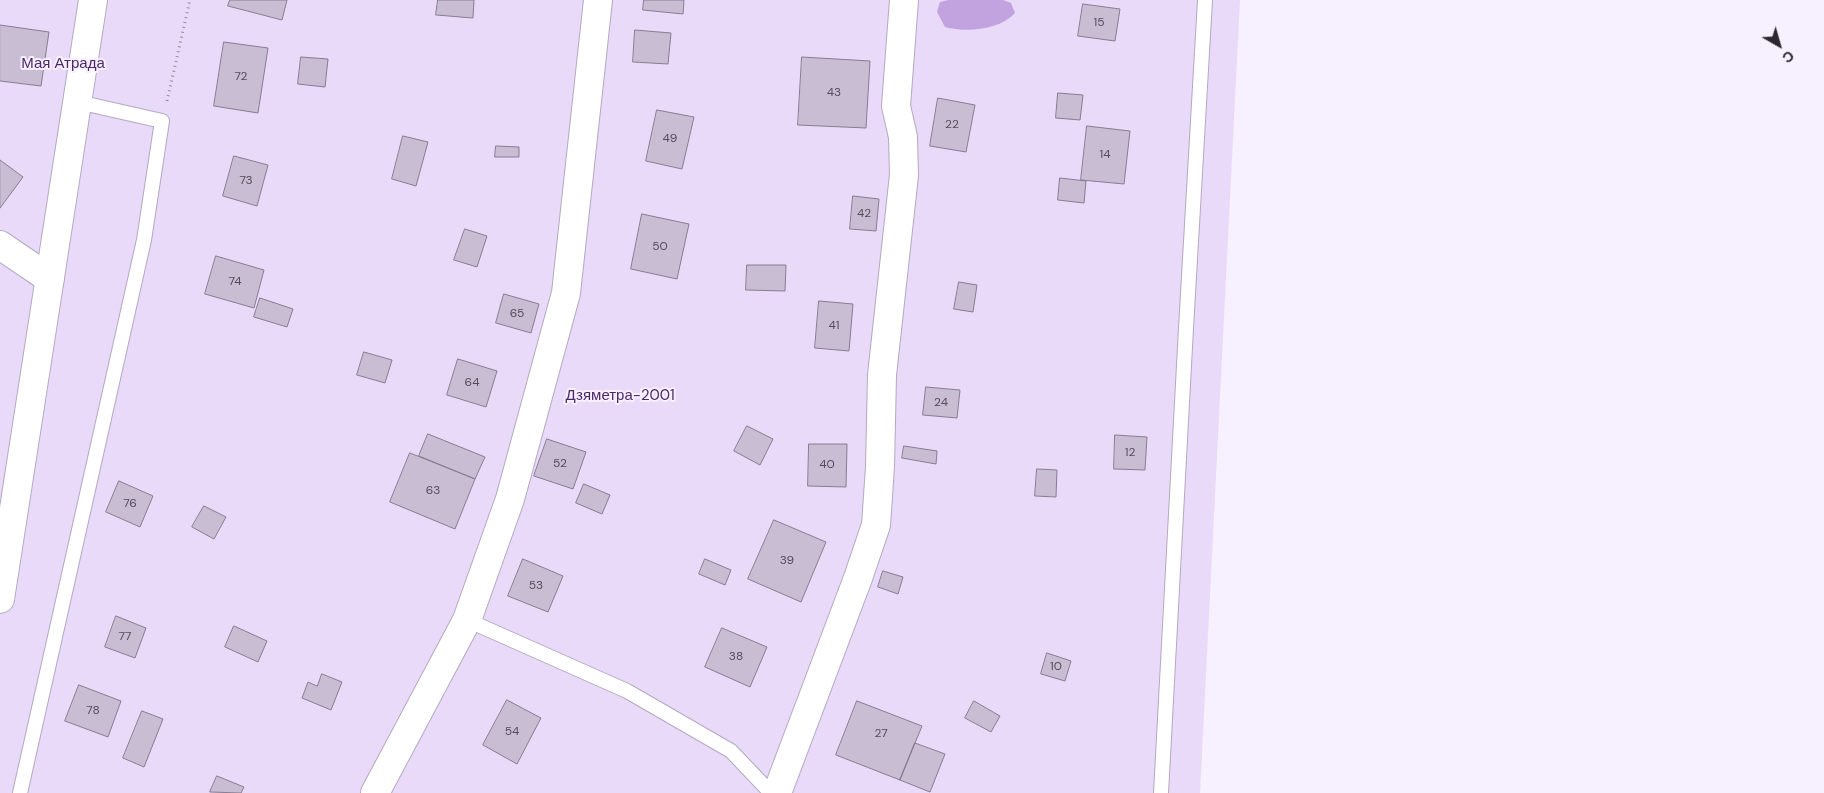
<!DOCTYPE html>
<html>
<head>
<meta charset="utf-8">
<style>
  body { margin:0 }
  #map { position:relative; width:1824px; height:793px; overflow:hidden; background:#f7f0fe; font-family:"DM Sans",sans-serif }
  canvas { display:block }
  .north { position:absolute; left:1754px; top:20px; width:50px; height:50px; -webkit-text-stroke:4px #f7f0fe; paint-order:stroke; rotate:142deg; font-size:14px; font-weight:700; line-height:20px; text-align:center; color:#2c2730 }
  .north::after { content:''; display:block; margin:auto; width:18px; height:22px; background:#2c2730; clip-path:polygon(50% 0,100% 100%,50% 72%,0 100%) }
</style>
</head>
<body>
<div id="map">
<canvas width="1824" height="793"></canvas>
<div class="north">С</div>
</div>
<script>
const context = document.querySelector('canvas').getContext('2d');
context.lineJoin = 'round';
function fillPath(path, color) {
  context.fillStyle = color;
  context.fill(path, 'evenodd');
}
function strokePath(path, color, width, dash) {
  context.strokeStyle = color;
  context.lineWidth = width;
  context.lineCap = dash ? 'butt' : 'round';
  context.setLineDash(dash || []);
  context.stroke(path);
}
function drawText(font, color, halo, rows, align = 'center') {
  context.font = font + ' "DM Sans",sans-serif';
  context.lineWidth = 4;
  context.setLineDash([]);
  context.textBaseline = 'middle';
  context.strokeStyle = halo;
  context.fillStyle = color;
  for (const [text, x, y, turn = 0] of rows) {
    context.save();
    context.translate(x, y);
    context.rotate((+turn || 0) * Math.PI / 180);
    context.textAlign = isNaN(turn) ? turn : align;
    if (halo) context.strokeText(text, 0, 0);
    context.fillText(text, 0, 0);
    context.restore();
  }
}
const green = new Path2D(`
  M0,0H1240L1200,793H0Z`);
const water = new Path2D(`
  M948,0H1003L1011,3L1015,13C1000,30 966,33 945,27L937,12L940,2Z`);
const building = new Path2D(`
  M230,0H287L282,20L228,6Z
  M438,0H474L473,18L436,15Z
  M644,0H684L683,14L643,10Z
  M1083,4L1120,9L1115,41L1078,36Z
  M0,25L49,32L41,86L0,81Z
  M635,30L671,33L668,64L633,62Z
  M224,42L268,48L258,113L214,106Z
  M301,57L328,59L325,87L298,84Z
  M802,57L870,61L866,128L798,125Z
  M1058,93L1083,95L1080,120L1056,118Z
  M938,98L975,105L966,152L930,146Z
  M657,110L694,117L682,169L646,161Z
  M1087,126L1130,131L1124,184L1081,180Z
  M403,136L428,142L416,186L392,179Z
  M496,146L519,147V157H495Z
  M234,156L268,165L257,206L223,196Z
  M0,160L23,177L0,208Z
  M1060,178L1086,181L1084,203L1058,200Z
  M853,196L879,199L876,231L850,229Z
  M642,214L689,224L677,279L631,269Z
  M465,229L487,236L477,267L454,260Z
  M216,256L264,270L254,308L205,294Z
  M747,265H786L785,291L746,290Z
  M959,282L977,285L973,312L954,309Z
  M504,294L539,304L531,333L496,323Z
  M260,298L293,309L287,327L254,317Z
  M819,301L853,304L849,351L815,348Z
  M364,352L392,360L385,383L357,375Z
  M458,359L497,371L486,407L447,395Z
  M926,387L960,390L957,418L923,415Z
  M747,426L773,439L760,465L734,451Z
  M428,434L485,457L475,479L419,456Z
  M1115,435L1147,437L1145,470L1114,469Z
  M547,439L586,452L573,489L534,476Z
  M809,444H847L846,487L808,486Z
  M904,446L937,451L936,464L902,458Z
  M410,453L475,479L455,529L390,502Z
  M1037,469L1057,470L1056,497L1035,496Z
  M119,481L153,496L140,527L106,512Z
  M584,484L610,495L602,514L576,503Z
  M204,506L226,517L214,539L192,527Z
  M774,520L826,542L801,602L748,579Z
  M523,559L563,576L548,612L508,596Z
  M705,559L731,570L725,585L699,574Z
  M883,571L903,577L898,594L878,587Z
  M116,616L146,628L135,658L105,647Z
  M234,626L267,641L258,662L225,647Z
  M722,628L767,647L750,687L705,667Z
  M1047,653L1071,661L1065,681L1041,674Z
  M322,674L342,682L331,710L302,698L308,682L317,686Z
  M79,685L121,701L108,737L65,721Z
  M507,700L541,718L517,764L483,745Z
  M857,701L922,726L900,780L836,755Z
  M974,701L1000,716L991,732L965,718Z
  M142,711L163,719L144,767L123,758Z
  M915,743L945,754L930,792L900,780Z
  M217,776L244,787L241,793L210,792Z`);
const path = new Path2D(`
  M167,101L190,0`);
const service = new Path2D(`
  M467,620L627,691L731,751L771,793
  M20,793L144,240L162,121L78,102
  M1161,793L1186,328L1205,0`);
const minor = new Path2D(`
  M0,245L50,279
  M0,599L93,0
  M375,793L467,620L510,499L566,293L598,0
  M777,793L858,578L876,525L880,467L882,375L904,175L903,137L896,106L904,0`);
const numberNames = [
  ["15",1099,23],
  ["72",241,77],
  ["43",834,93],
  ["22",952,125],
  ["49",670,139],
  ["14",1105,155],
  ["73",246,181],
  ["42",864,214],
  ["50",660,247],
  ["74",235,282],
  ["65",517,314],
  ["41",834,326],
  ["64",472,383],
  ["24",941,403],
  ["12",1130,453],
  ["52",560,464],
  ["40",827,465],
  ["63",433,491],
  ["76",130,504],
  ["39",787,561],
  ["53",536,586],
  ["77",125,637],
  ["38",736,657],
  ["10",1056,667],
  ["78",93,711],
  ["54",512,732],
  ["27",881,734]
];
const parkNames = [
  ["Мая Атрада",63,64],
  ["Дзяметра-2001",620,396]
];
fillPath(green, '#e9daf9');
fillPath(water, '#c2a3df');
fillPath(building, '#c9bdd4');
strokePath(building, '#877d92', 1);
strokePath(service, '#b4a9bf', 16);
strokePath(minor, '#b4a9bf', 30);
strokePath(path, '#948e99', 3, [1, 4]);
strokePath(service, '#fff', 14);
strokePath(minor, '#fff', 28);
drawText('12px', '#534c59', null, numberNames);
drawText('15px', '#4f276d', '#f7f0fe', parkNames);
</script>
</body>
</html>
